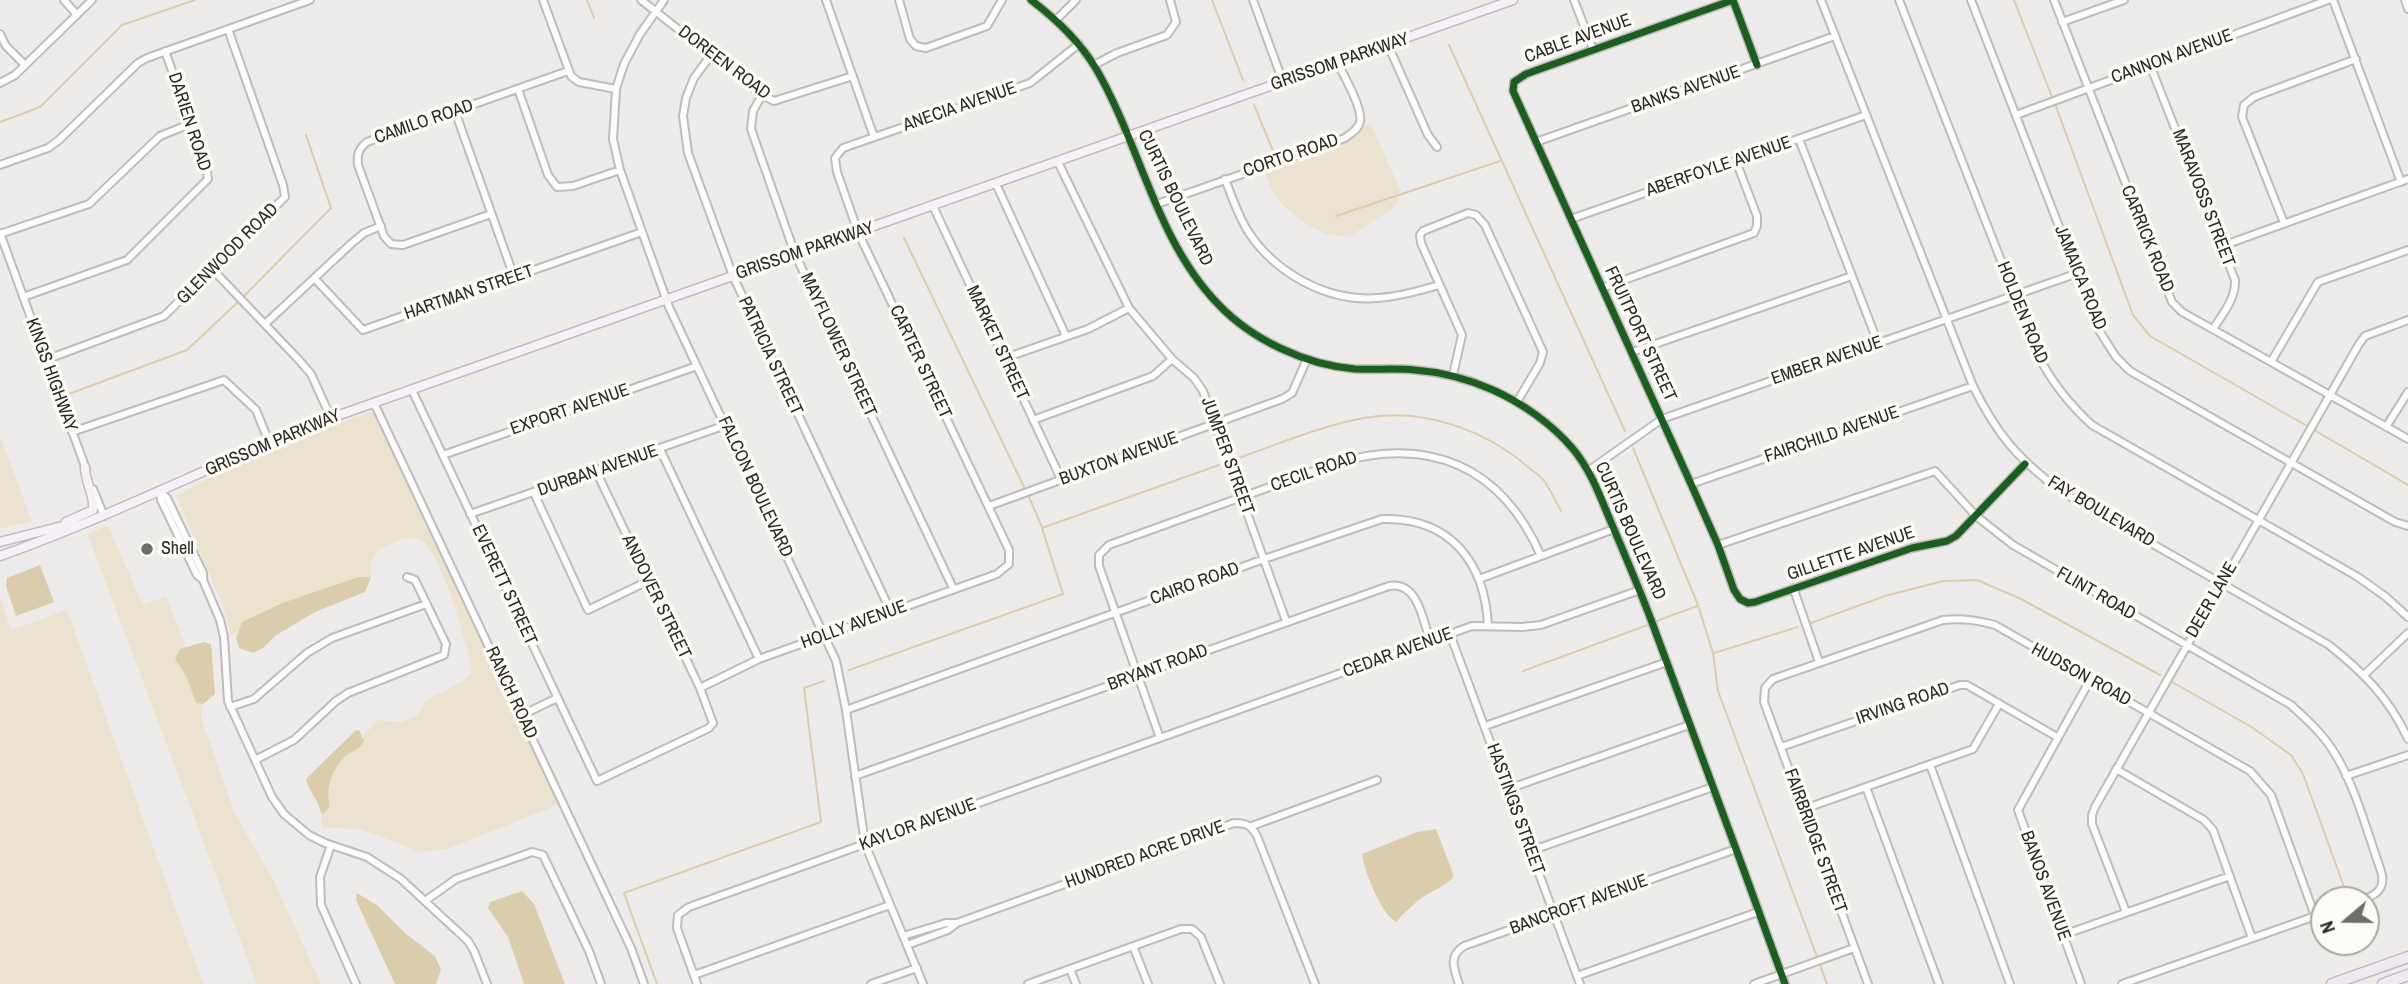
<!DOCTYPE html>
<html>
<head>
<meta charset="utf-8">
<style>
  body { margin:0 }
  #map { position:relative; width:2408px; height:984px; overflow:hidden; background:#eeecea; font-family:"Archivo Narrow",sans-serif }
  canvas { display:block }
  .north { position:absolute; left:2310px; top:886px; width:70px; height:70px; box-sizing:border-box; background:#fdfbf5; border:2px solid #a8a7a2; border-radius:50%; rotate:250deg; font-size:19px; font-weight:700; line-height:28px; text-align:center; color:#292826 }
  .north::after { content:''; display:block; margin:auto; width:24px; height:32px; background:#6e6d6b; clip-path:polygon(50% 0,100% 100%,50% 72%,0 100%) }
</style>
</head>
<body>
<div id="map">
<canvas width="2408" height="984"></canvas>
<div class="north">N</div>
</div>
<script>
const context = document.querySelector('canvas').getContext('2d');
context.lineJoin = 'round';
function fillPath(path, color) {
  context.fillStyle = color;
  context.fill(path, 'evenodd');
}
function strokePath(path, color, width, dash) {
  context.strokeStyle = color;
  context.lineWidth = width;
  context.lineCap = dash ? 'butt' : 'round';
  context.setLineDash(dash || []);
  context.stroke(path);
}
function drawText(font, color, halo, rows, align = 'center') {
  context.font = font + ' "Archivo Narrow",sans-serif';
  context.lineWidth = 7;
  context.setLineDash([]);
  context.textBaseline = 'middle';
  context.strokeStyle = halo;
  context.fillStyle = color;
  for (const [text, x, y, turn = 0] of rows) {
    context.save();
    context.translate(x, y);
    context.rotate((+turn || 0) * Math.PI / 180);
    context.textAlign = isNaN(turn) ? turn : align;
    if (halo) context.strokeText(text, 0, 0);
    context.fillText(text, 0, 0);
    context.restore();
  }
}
const green = new Path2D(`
  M1371,124L1400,190C1398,209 1389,211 1374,220C1365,225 1356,235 1346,236C1325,239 1299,220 1284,206C1274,196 1268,181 1263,168C1284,161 1350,146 1361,127Z
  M377,410L475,627L565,802L447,849L421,852L363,830L322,827L321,813L325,814C331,782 330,763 362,746L363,736L378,720L401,722L418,715L425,701L463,681L472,671C467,644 443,557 422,541C411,534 396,541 386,546C372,553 370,563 371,577H358L282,603L242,622L237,633L231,635L224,609L176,495L290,440Z
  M0,436L32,521L0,529Z
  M108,526L143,605L166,596L186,647L180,649L175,659L186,676L196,703L203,704L201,718L235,814L273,879L321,984H257L87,533Z
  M0,596L11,630L67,610L203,984H0Z`);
const water = new Path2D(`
  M40,565L54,602L16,616L6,586L7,578Z
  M358,577H371L365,592L315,612L275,636L263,648L253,653L239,648L236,638L242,622L282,603Z
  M204,642L211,644L215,694L203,704L196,703L186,676L175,659L180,649Z
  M359,730L364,741C361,749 354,750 347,755C333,768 325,787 330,806L324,814L321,813C318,798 309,793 306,779L355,731Z
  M1436,829L1454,876C1446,886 1436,889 1426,895C1415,902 1405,912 1396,922C1380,912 1365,873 1362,854L1417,832Z
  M522,891L534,904L565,984H524L508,937L488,908L490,902Z
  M357,893L378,906L405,933L435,956L441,970L436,984H395L356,900Z`);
const stream = new Path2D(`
  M587,0L594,18
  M1212,0L1243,80
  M2014,0L2052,97
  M1449,45L1625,431
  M2055,104L2133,315L2150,336L2307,426
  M1254,105L1276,158
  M0,122L40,107L122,25L195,0
  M1336,216L1500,161
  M904,238L1024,487
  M244,296L331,208L306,135
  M66,395L187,350L237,303
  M2314,430L2408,485
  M1633,448L1698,605L1713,653L1718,691L1817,957
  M1236,459C1278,444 1320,426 1364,418C1422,407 1486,430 1529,468C1535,472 1541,477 1545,482C1551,491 1556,502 1561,511
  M1029,497L1042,527
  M1654,622L1697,606
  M1811,623L1885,596L1943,581L1977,580L2021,599L2160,675
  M1714,653L1798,627
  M849,670L1063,594L1042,528L1219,465
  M1523,671L1648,625
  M2172,682L2250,726L2291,755L2303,774L2347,895
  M1820,965L1827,984
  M657,984L624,893L821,822L804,688L824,681`);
const minor = new Path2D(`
  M64,0L77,15
  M543,0L571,76L579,82L616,89
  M641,0L762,95L774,101L853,76
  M664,0L640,34L624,64L616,89L613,139L620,170L669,307L836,661L846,710L865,844L923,984
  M826,0L874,137
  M899,0L910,39L916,46L926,48L987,26L1002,0
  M1031,0C1056,19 1079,41 1095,67C1140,143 1155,239 1218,304C1252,340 1306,365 1355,369C1375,370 1395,368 1415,370C1442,372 1468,379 1493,390C1522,403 1552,424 1573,449C1590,469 1600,496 1610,520C1625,555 1640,590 1653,625C1698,745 1742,864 1785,984
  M1253,0L1283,82
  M1574,0L1593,49
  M1821,0L1973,386C1997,435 2018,459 2062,492L2329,645C2364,673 2389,698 2408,739
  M1899,0L2038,355C2052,383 2069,404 2092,425L2358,577L2386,597L2408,617
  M1971,0L2100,332L2116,357L2130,371L2395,522L2408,526
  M2054,0L2172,302L2182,312L2408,439
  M2333,0L2401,182
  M2405,0L2408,9
  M1056,20L1076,0
  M2062,22L2124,0
  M0,34L6,46L25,65
  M1388,45L1428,135L1437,147
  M711,55L694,78L686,98L683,116L688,153L733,276L891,612
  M1094,65L1117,53L1167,35L1176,22L1170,0
  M1757,65L1733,0L1526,74L1514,82L1513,91L1691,484L1718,545L1734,590L1740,599L1748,603L1755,602L1912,548L1947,541L1956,536L2025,464
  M2150,65L2235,280C2236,298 2223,314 2213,329
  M0,83L15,75L92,0
  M518,89L548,175L557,187L573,186L620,170
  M762,95L753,111L751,129L795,254L953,588
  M455,111L514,277
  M2016,115L2328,0
  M1799,139L1878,343
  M1536,142L1835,36
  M1058,162L1129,308L1172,359L1194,378L1203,391L1286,621
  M0,165L48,148L59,140L138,63L147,58L310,0
  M1225,179C1232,197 1238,216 1249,233C1276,273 1327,302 1377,298C1398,297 1419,291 1439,285
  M996,184L1066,336
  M1157,204L1345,138C1351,133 1358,130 1360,122C1363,108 1344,77 1338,63
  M933,206L1061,479
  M491,214L403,245L391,244L384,236L358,165C357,155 358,149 367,142L568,71
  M1571,219L1866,115
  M2284,223L2242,117L2244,105L2254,97L2356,59
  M0,233L86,469
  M0,234L89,204L160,136L190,124
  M2222,246L2408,179
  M213,270L298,359L311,374L331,418
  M315,279L363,330L642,232
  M1602,288L1754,233L1757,226V216L1736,161
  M23,297L127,260L208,179L206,166L165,51
  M265,324L352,243L364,233L381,226
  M1632,352L1852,276
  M1005,358L1088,329L1129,308
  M45,360L164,316L285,197L283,185L228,29
  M2271,362L2318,282L2408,250
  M1453,375L1462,335L1421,243L1420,235L1423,231L1468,213L1476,215L1485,225L1543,352L1540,363L1517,402
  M412,390L597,781L709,728L713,723L700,688L596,471
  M374,403L631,948L644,984
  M1033,420L1153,376L1172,359
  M2386,427L2408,392
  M72,432L224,380L256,410L269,442
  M660,449L759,659
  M443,455L697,366
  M1588,471L1662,419L2078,273
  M1691,484L1973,386
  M93,489L104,516
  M160,492L167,498L203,573V580L220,620L224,637L228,701L272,797L284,814L309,835L325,843L367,857L401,879L468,941L474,951L487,984
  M160,492L161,500L197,575L203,580
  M534,493L588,610L648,581
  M989,506L1282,399L1292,393L1307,359
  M470,514L726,425
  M1718,545L1935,471L1976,516L2013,545L2291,705C2306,719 2321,732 2332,749C2355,784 2367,832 2381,871C2386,888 2377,895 2362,900
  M1479,579L1614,529
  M1794,590L1819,662
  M1450,634L1580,984
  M2365,674L2408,633
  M700,688L759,659L997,574L1009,564V550L858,232L837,172L835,158L843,148L1030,83L1079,44
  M230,707L254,699L307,653L332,638L426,604
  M846,710L1264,559L1382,519C1450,517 1485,562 1488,626
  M522,715L557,698
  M1485,726L1667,662
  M1160,738L1099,566V555L1109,545L1336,463C1429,436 1501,465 1541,556
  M1781,747L1960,685H1967L2057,737
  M255,760L294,740L336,701L348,693L444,655L446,644L415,580L407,577
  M1930,765L2010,984
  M2116,769L2204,820L2213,830L2252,938
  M855,776L1389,586C1418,581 1423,620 1430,641
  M2346,776L2408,755
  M1866,787L1939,984
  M1508,789L1689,725
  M1804,809L1973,749L1999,704
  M1252,826L1377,780
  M331,845L320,877L321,905L356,984
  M1530,851L1713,787
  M425,901L456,879L532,852L543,855L589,951L601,984
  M2126,912L2092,824V815L2095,807L2359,344L2365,336L2408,320
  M2063,935L2230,876
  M903,936L946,923H957
  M907,945L948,930L957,923L1234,823C1246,823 1251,825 1257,836L1315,984
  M1133,946L1148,984
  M1070,969L1076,984
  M694,975L890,905
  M1577,976L1758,912
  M697,984L677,928L678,915L689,907L1472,626L1522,627L1541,625L1640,590
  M871,984L917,968
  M1028,984L1181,929H1192L1201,937L1220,984
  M1459,984C1454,969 1448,956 1464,946L1736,849
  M1754,984L1854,948
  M1868,984L1764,702L1765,688L1773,679L1943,620C1962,618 1976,620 1995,625L2250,771L2271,795L2315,916
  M2081,984L2018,810L2090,680
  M2122,984L2324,913`);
const major = new Path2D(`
  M66,522L93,510C95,496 85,482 85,467
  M0,542L74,523
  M0,556C113,516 219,461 331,418L1513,0`);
const highway = new Path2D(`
  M2332,984L2408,957
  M2383,984L2408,975`);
const cycleway = new Path2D(`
  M1031,0C1056,19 1079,41 1095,67C1140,143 1155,239 1218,304C1252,340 1306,365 1355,369C1375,370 1395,368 1415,370C1442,372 1468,379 1493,390C1522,403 1552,424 1573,449C1590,469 1600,496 1610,520C1625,555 1640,590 1653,625C1698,745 1742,864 1785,984
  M1757,65L1733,0L1526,74L1514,82L1513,91L1691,484L1718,545L1734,590L1740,599L1748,603L1755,602L1912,548L1947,541L1956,536L2025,464`);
const markers = [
  [147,549,7,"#6e6d6b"]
];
const streetNames = [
  ["CABLE AVENUE",1578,39,-20],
  ["CANNON AVENUE",2172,57,-20],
  ["GRISSOM PARKWAY",1340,62,-19],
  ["DOREEN ROAD",724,63,37],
  ["BANKS AVENUE",1686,90,-19],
  ["ANECIA AVENUE",960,107,-19],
  ["DARIEN ROAD",189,122,72],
  ["CAMILO ROAD",424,122,-19],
  ["CORTO ROAD",1291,156,-19],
  ["ABERFOYLE AVENUE",1719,167,-19],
  ["CURTIS BOULEVARD",1175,198,64],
  ["MARAVOSS STREET",2203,198,69],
  ["CARRICK ROAD",2147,239,68],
  ["GRISSOM PARKWAY",805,251,-19],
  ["GLENWOOD ROAD",228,254,-45],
  ["JAMAICA ROAD",2080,278,68],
  ["HARTMAN STREET",469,293,-19],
  ["HOLDEN ROAD",2022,313,68],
  ["FRUITPORT STREET",1640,334,65],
  ["MARKET STREET",997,343,65],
  ["MAYFLOWER STREET",838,345,65],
  ["PATRICIA STREET",770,356,65],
  ["EMBER AVENUE",1827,361,-19],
  ["CARTER STREET",920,362,65],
  ["KINGS HIGHWAY",51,375,70],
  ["EXPORT AVENUE",570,410,-19],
  ["FAIRCHILD AVENUE",1832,435,-19],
  ["GRISSOM PARKWAY",273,443,-23],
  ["JUMPER STREET",1227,456,70],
  ["BUXTON AVENUE",1119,459,-20],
  ["DURBAN AVENUE",598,471,-19],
  ["CECIL ROAD",1314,472,-19],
  ["FALCON BOULEVARD",755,487,65],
  ["FAY BOULEVARD",2101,512,31],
  ["CURTIS BOULEVARD",1630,531,66],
  ["GILLETTE AVENUE",1851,554,-19],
  ["CAIRO ROAD",1195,584,-20],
  ["EVERETT STREET",504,585,65],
  ["FLINT ROAD",2096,594,30],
  ["ANDOVER STREET",656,597,64],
  ["DEER LANE",2212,600,-60],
  ["HOLLY AVENUE",854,625,-20],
  ["CEDAR AVENUE",1398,653,-20],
  ["BRYANT ROAD",1158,668,-20],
  ["HUDSON ROAD",2081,675,29],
  ["RANCH ROAD",511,693,65],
  ["IRVING ROAD",1903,704,-19],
  ["HASTINGS STREET",1515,809,70],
  ["KAYLOR AVENUE",918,825,-20],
  ["FAIRBRIDGE STREET",1815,841,70],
  ["HUNDRED ACRE DRIVE",1145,855,-20],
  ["BANOS AVENUE",2045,886,70],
  ["BANCROFT AVENUE",1579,905,-20]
];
const poiNames = [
  ["Shell",161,549]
];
fillPath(green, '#ebe3d0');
fillPath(water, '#dbcdac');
strokePath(stream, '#dbcdac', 2);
strokePath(minor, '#bfbdbb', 10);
strokePath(major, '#c1bac1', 11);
strokePath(highway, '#c1bac1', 13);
strokePath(minor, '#fcfcfc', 6);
strokePath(major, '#f5f1f6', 8);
strokePath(highway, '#f0e9f2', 10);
strokePath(cycleway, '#1b5e20', 7);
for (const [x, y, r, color] of markers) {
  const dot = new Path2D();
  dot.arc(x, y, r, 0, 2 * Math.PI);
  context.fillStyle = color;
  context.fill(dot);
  strokePath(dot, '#fdfbf5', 2.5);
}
drawText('18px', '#292826', '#fdfbf5', streetNames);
drawText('18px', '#292826', '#fdfbf5', poiNames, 'left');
</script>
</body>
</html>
